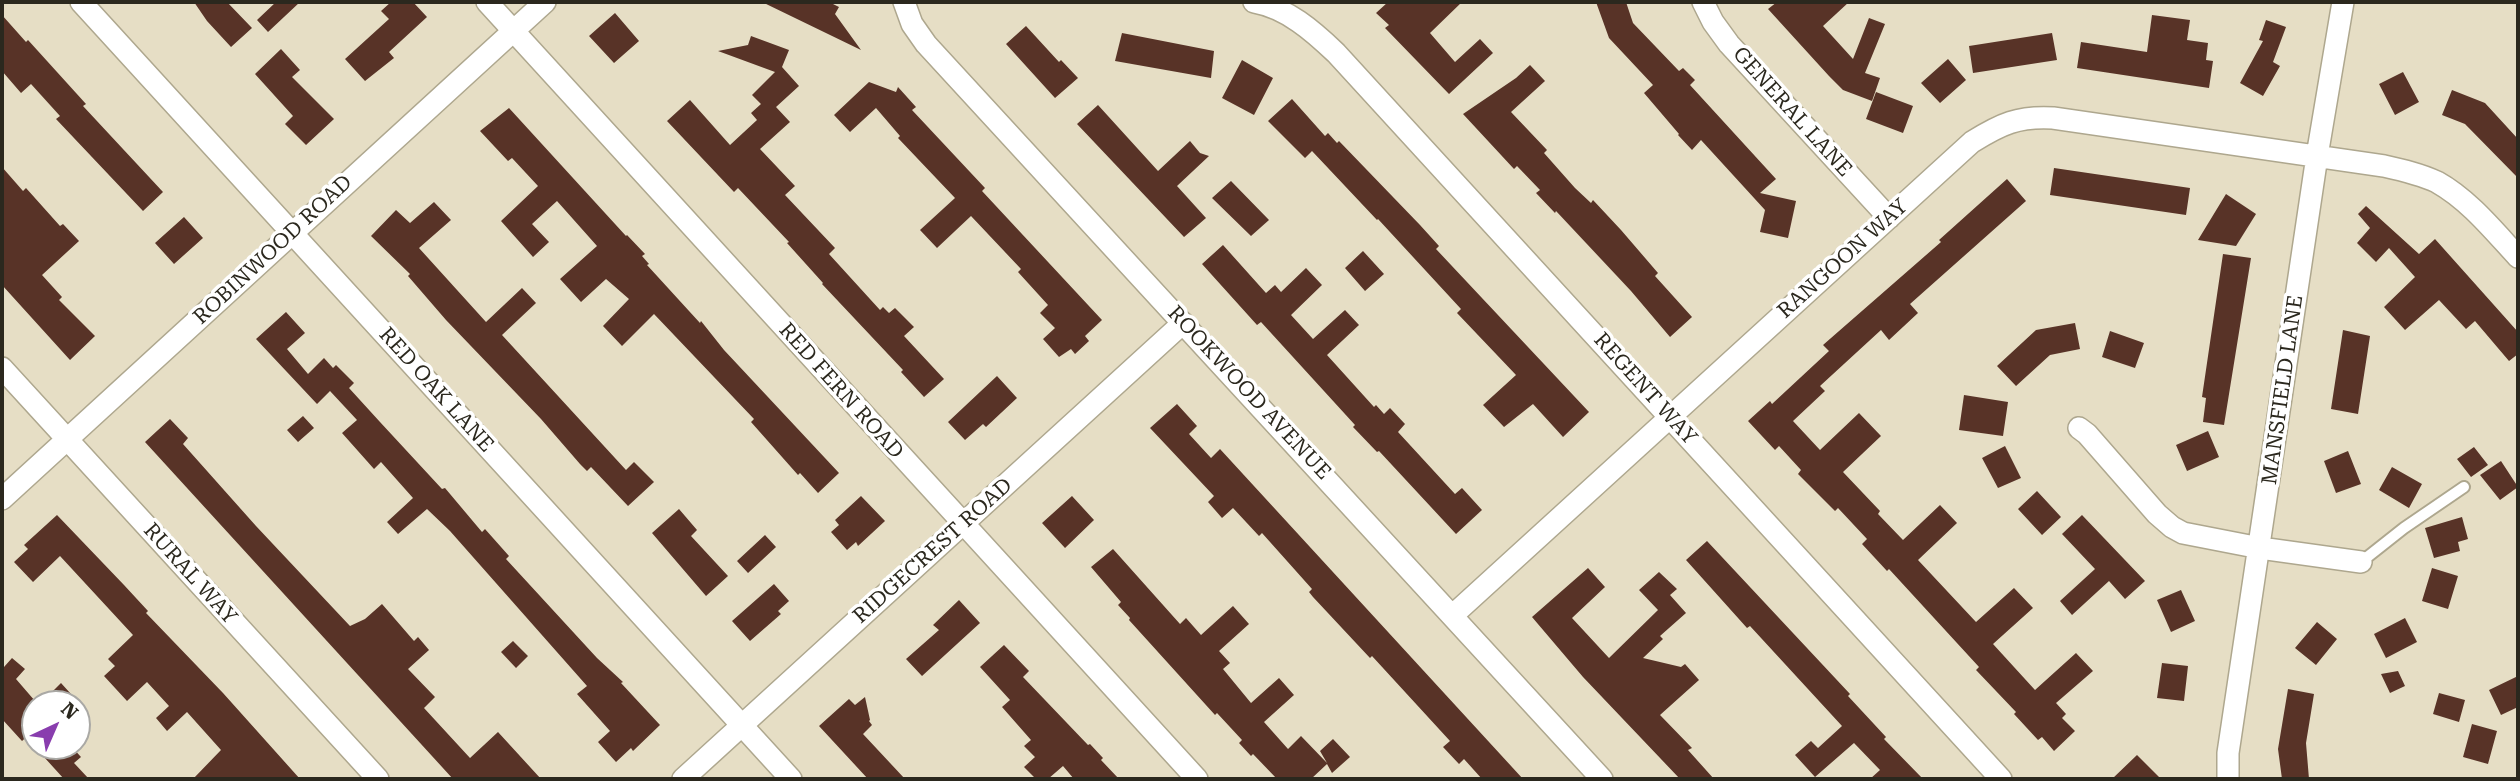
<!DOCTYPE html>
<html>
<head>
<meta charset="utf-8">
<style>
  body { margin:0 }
  #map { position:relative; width:2520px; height:781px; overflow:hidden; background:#e6dec5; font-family:"Roboto Serif",serif }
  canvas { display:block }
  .frame { position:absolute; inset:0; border:4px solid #2b281e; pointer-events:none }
  .north { position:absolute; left:21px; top:690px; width:70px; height:70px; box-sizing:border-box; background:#fff; border:2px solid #aaa9a5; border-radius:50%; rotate:44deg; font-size:19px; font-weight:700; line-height:28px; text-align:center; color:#2b281e }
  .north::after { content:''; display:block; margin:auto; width:24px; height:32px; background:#893dae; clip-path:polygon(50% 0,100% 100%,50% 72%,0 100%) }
</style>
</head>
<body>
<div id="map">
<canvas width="2520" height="781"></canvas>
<div class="frame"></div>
<div class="north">N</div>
</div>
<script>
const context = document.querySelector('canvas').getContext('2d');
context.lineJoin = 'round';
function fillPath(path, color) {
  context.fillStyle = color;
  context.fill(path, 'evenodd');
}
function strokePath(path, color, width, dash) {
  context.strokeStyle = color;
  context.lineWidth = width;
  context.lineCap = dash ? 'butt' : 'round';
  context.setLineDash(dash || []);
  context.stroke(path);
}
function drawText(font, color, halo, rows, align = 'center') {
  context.font = font + ' "Roboto Serif",serif';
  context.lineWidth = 7;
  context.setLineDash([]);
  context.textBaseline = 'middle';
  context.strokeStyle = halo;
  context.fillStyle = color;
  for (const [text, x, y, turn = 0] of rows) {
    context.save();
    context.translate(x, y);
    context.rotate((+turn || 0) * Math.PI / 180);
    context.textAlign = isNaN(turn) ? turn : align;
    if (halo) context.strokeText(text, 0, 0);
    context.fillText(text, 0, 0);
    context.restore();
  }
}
const building = new Path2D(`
  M194,2H227L252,28L231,47L207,21Z
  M276,2H300L268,32L257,20Z
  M391,2H413L427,17L389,52L394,58L365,81L345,59L389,19L381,11Z
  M762,2H829L839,7L835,14L861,50Z
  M1388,2H1462L1430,33L1455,62L1480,39L1493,53L1449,94L1385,28L1389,25L1376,13Z
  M1596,2H1626L1633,23L1679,71L1683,68L1695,80L1690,85L1776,179L1760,193L1796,201L1788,238L1760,232L1765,210L1701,140L1692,150L1678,135L1679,134L1644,93L1653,85L1609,38Z
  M1777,2H1849L1823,26L1853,59L1869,18L1885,24L1865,73L1880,78L1872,101L1843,90L1829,76L1768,9Z
  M615,13L639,41L614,63L589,36Z
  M2,15L26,42L28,40L86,104L83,106L163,192L143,211L56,119L60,116L31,84L21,93L2,71Z
  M2152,15L2190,20L2187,40L2208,43L2206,60L2213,61L2209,88L2077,68L2081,42L2147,52Z
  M2266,20L2286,27L2273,62L2280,66L2263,96L2240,83L2263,41L2259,40Z
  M1026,26L1059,62L1061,60L1078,78L1055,98L1006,44Z
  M1122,33L1214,51L1211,78L1115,61Z
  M2052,33L2057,60L1973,73L1969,46Z
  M751,36L789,50L782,67L799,86L776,107L790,122L760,149L795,186L785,195L835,248L829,254L880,310L883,307L889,313L895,308L914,327L904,336L944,379L924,397L901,372L903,370L822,284L823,283L787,243L789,242L738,188L734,192L667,121L690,100L730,145L757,120L751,113L761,104L752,95L775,72L718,51L748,45Z
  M281,49L300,70L292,77L334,119L306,145L285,124L293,116L255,74Z
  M1948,59L1966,80L1940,103L1921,83Z
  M1242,60L1273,78L1254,115L1222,98Z
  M1530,65L1545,81L1511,112L1547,150L1544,153L1575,188L1591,203L1593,200L1621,230L1658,273L1655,276L1692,317L1670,337L1631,291L1556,211L1555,213L1536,193L1540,190L1517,166L1514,169L1463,114L1516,78Z
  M2403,72L2419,102L2395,115L2379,84Z
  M869,82L896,92L898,87L916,107L912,110L985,188L982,191L1102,320L1085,336L1089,341L1075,354L1071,349L1059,357L1043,339L1055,328L1040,313L1048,305L1018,272L1021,269L971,216L937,248L920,230L955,198L898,138L900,136L876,108L850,132L834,115Z
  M2452,90L2485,103L2518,139V178L2465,124L2442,115Z
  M1876,92L1913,106L1903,133L1866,119Z
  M1292,99L1325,136L1328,133L1337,143L1339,141L1420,225L1439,246L1436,249L1589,412L1563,437L1533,404L1504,427L1483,405L1516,375L1457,313L1461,309L1378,219L1377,220L1312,151L1305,158L1268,121Z
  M1098,105L1158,171L1190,141L1200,153L1209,156L1177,186L1206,218L1184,237L1077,124Z
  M509,108L626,236L627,235L645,254L642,256L649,264L647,265L700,323L701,321L724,350L839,473L818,493L800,473L798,475L751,422L754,419L654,314L622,346L603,326L629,299L606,279L581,302L560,279L597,246L557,201L532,224L549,242L533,257L501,221L538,186L512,158L508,161L480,131Z
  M2,167L23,191L26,188L60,226L63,224L79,241L42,275L62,297L59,300L95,336L70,360L2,285Z
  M2054,168L2190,188L2186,215L2050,195Z
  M2007,179L2026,201L1910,304L1918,313L1889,340L1881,330L1820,386L1825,391L1793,421L1820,450L1859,413L1881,436L1843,472L1880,511L1878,514L1903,540L1940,505L1957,523L1918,560L1976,622L2014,588L2033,608L1993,644L2035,690L2076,653L2093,671L2056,703L2066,714L2062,718L2075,731L2054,751L2042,737L2038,740L2014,714L2016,712L1976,670L1979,667L1889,569L1887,571L1862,544L1867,539L1838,508L1835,511L1798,474L1801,470L1779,446L1775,450L1748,421L1770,401L1772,404L1829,351L1823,345L1941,242L1939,240Z
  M1231,181L1269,220L1251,236L1212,198Z
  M2226,194L2256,214L2236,246L2198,240Z
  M434,202L451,220L419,248L486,322L522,288L536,303L502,335L626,470L634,462L654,482L628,506L591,467L587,471L580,464L541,419L446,320L408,276L410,274L371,236L396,210L410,223Z
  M2366,206L2419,254L2435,239L2518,332V354L2509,361L2475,321L2466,329L2439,300L2405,330L2384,307L2415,277L2389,248L2376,262L2357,243L2370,228L2358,214Z
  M184,217L203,238L174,264L155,243Z
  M1223,245L1266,293L1275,285L1281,292L1306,268L1322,285L1291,315L1313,339L1345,310L1359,325L1327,355L1374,407L1376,405L1384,414L1390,408L1405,424L1398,432L1455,494L1462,488L1482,510L1456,534L1379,451L1377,452L1353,427L1355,425L1261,322L1257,325L1202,264Z
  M1363,251L1384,274L1365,291L1345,268Z
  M2223,254L2251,258L2224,425L2203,422L2206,398L2202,397Z
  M286,312L305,333L287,349L308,374L324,358L333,368L336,365L354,383L349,388L380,422L442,489L445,488L482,532L485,529L509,556L506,559L597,658L623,682L621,683L660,725L633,751L631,748L616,762L598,742L610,731L577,694L587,686L450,531L427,509L398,534L387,522L413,498L381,462L374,469L342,433L357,420L330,391L317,404L256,339Z
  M2075,323L2080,349L2050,355L2016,386L1997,366L2036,330Z
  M2343,330L2370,336L2358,414L2331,409Z
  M2110,331L2144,343L2135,368L2102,357Z
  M997,376L1017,398L986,427L983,424L965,440L948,422Z
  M1964,395L2008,402L2003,436L1959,430Z
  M1177,404L1197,426L1189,434L1211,458L1220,449L1523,779H1482L1464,759L1459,764L1443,747L1450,741L1372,656L1370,658L1313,597L1309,592L1312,589L1262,533L1259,536L1233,508L1222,518L1208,502L1214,496L1150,428Z
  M303,416L314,428L298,442L287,430Z
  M170,419L188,438L183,444L256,526L350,626L365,619L382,604L414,641L418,637L429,650L408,669L435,697L424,708L470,758L498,732L541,779H453L145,442Z
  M2208,431L2219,457L2187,471L2176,445Z
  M2005,446L2021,478L1998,488L1982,458Z
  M2474,447L2488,465L2471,477L2457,459Z
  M2348,451L2361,484L2336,493L2324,461Z
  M2501,461L2518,487L2500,500L2480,475Z
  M2392,467L2422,484L2409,508L2379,490Z
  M2037,491L2061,517L2042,535L2018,509Z
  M861,496L885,521L858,546L856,542L847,550L831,532L839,525L835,520Z
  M1072,496L1094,520L1065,548L1042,523Z
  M679,509L697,530L691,536L728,576L706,596L652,533Z
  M57,515L124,585L148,611L146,613L223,693L300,779H193L221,750L187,712L167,731L156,718L169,706L147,682L127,701L104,676L115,666L108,659L133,635L60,556L33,582L14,562L28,549L24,545Z
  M2082,515L2145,581L2125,599L2109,581L2072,615L2060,601L2095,569L2062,534Z
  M2462,517L2468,539L2458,542L2460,551L2434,558L2425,528Z
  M765,535L776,547L748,573L737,561Z
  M1707,541L1850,694L1848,696L1886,737L1884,739L1923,779H1870L1880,770L1854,743L1815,777L1795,755L1811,741L1818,748L1842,726L1750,626L1747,628L1686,560Z
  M1113,549L1180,624L1186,618L1201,635L1233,606L1249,624L1219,651L1230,663L1223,669L1251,703L1279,678L1294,695L1264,722L1288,749L1301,736L1327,763L1320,751L1333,739L1350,757L1332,773L1327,764L1311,779H1277L1253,754L1251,756L1239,743L1242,740L1217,713L1215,715L1129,620L1130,618L1118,605L1121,602L1091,567Z
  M1588,568L1605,587L1572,618L1609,658L1658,610L1639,590L1659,572L1677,589L1670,595L1686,613L1660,636L1663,639L1643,658L1681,667L1685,664L1699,680L1660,715L1692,748L1688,750L1714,779H1680L1583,677L1532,617Z
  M2432,568L2458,576L2448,609L2422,601Z
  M774,584L789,601L778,611L781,614L750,641L732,621Z
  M2181,590L2195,621L2171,632L2157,600Z
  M959,600L980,623L922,676L906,659L939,630L933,625Z
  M2405,618L2417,642L2386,658L2374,634Z
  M2317,622L2337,639L2316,665L2295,648Z
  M513,641L528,656L516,668L501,652Z
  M1004,645L1029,671L1023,677L1088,745L1090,744L1103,758L1101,760L1119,779H1074L1063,766L1048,779H1036L1024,767L1035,757L1024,746L1031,740L1002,707L1010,700L980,667Z
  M12,658L25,669L16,679L35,701V715L27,722L34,730L22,741L2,719V664L4,667Z
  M2162,663L2188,666L2184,701L2157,698Z
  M2398,671L2405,686L2390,693L2381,674Z
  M2518,676V707L2501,715L2489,690Z
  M61,683L80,704H40Z
  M2288,689L2314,694L2306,743L2309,779H2282L2278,749Z
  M2439,693L2465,700L2459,722L2433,714Z
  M865,697L870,720L869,721L872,725L863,734L905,779H868L819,726L849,699L855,705Z
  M2472,724L2497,731L2488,764L2463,757Z
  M34,746H71L81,757L74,763L89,779H64Z
  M2137,755L2161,779H2112Z`);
const service = new Path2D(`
  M2361,562L2404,528L2464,487`);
const minor = new Path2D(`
  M81,2L791,779
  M487,2L1197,779
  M904,2L912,24L926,44L1602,779
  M1254,2C1287,8 1313,31 1336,53L2001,779
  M1703,2L1713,22L1729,44L1889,218
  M2,368L378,779
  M2079,428L2087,434L2157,514L2172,527L2183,533L2260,548L2361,562
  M2,499L545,2
  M1453,615L1972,142C2001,124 2018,116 2053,118L2384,166C2402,170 2420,174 2437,182C2469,200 2493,230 2518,257
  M683,779L1183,323
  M2228,779V753L2317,156L2343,2`);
const streetNames = [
  ["GENERAL LANE",1792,112,48],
  ["ROBINWOOD ROAD",273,250,-43],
  ["RANGOON WAY",1843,259,-42],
  ["REGENT WAY",1645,389,48],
  ["RED OAK LANE",436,390,48],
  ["MANSFIELD LANE",2283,390,-82],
  ["RED FERN ROAD",841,391,48],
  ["ROOKWOOD AVENUE",1249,393,47],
  ["RIDGECREST ROAD",933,551,-42],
  ["RURAL WAY",190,574,48]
];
fillPath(building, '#583327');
strokePath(service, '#aea78e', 14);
strokePath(minor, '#aea78e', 24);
strokePath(service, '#fff', 10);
strokePath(minor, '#fff', 21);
drawText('21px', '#2b281e', '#fff', streetNames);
</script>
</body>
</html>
